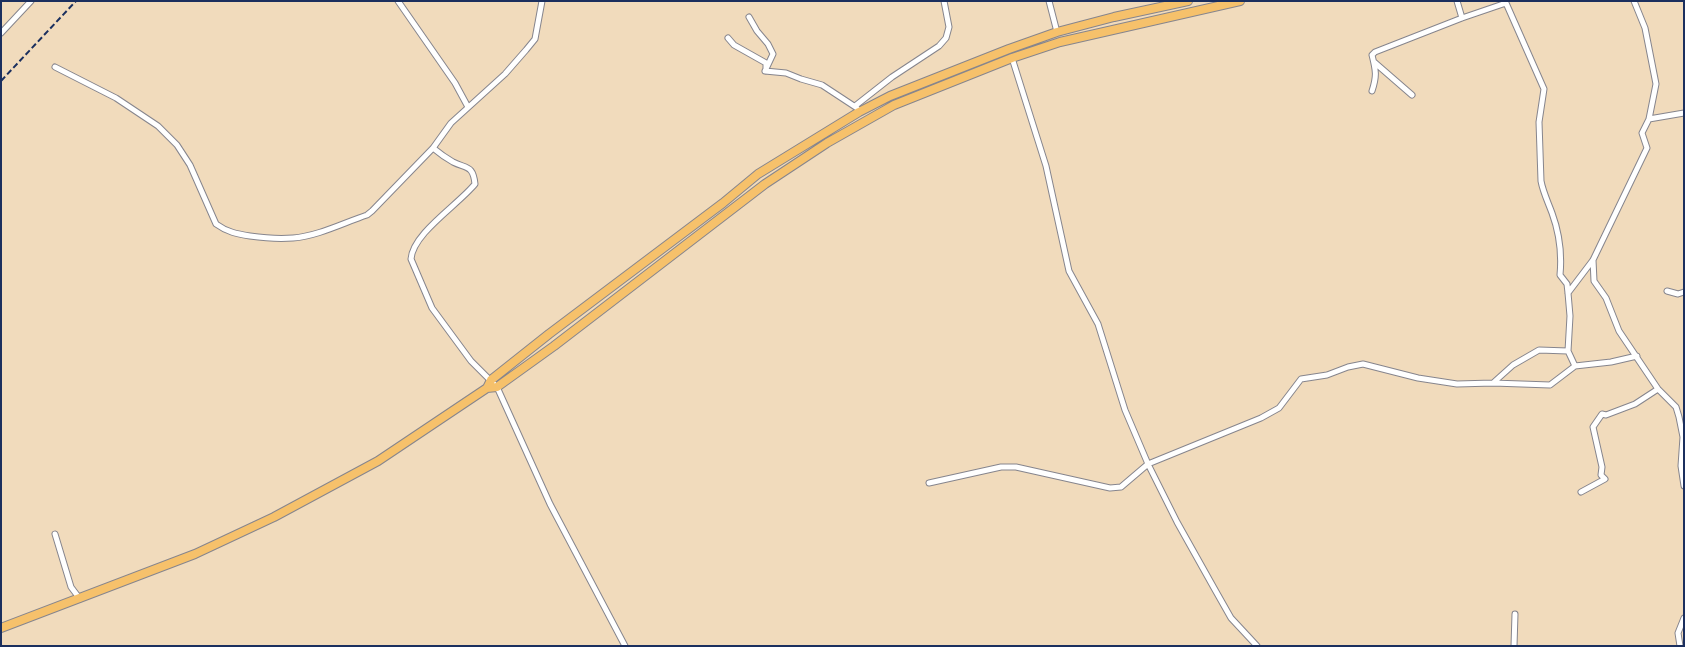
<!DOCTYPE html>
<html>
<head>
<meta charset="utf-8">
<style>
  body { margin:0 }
  #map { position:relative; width:1685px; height:647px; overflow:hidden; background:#f1dbbc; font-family:"Balsamiq Sans",sans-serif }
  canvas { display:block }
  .frame { position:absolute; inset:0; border:2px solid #1b2f5e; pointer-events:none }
</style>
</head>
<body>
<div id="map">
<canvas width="1685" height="647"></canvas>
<div class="frame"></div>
</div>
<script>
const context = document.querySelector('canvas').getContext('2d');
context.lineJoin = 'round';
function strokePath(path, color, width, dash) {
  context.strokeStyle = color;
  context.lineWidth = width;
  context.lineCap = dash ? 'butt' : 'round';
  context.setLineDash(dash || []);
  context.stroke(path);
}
const street = new Path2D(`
  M398,1L455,83L468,107
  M1049,1L1057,32
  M1457,1L1462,18
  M749,17L757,31L768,44L773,54L765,71
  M1,33L31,1
  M728,38L734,45L766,63V68
  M1012,58L1046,166L1069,271L1098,324L1125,410L1148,464L1177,522L1214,588L1231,618L1257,646
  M1374,62L1412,95
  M55,67L116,98L158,126L177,145L190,165L216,224C227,232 237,234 250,236C264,238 280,239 293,238C318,236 343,223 367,215L372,211L433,148L451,123L505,74L526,50L535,39L542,1
  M765,71L786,73L801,79L822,85L857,108
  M1372,91C1377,76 1376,71 1372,55L1375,52L1462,18L1506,3L1544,89L1539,122L1541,181C1543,192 1548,202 1552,213C1559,232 1562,254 1560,275L1567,284L1568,293L1570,316L1568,351L1575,366
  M855,106L892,77L939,46L946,38L949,27L944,1
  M1649,119L1684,113
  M433,148C439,153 446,158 453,162C467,169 473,165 475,184C458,205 413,233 411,259L432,308L471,361L497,387L550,504L625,646
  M1593,260L1594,281L1606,298L1619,331L1658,389L1676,407L1679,417L1683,437L1681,466L1684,486
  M1667,291L1678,294L1684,292
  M1568,293L1593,260L1647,148L1642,133L1649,119L1656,84L1645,28L1634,1
  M1493,383L1513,365L1539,350L1568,351
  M929,483L1001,467H1016L1110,488L1121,487L1148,464L1261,418L1279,408L1301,379L1327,375L1348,367L1363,364L1418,378L1457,384L1493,383L1550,385L1575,366L1611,362L1637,356
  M1581,492L1605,479L1601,475L1602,467L1593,427L1602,414L1606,415L1635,404L1658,389
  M55,534L71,587L80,599
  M1514,646L1515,614
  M1680,646L1678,633L1684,618`);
const primary = new Path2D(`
  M487,388L491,380L549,334L723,203L758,174L859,112L890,96L1009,49L1057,32L1114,17L1188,1
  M1,628L195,554L274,517L378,461L487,388L497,387L554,346L765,184L827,143L894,105L1012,58L1060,42L1240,1`);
const rail = new Path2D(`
  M1,81L76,1`);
strokePath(street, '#86858d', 7);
strokePath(primary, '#86858d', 10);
strokePath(street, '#fff', 5);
strokePath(primary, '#f6c16b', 8);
strokePath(rail, '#1b2f5e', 2, [6, 3]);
</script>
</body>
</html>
